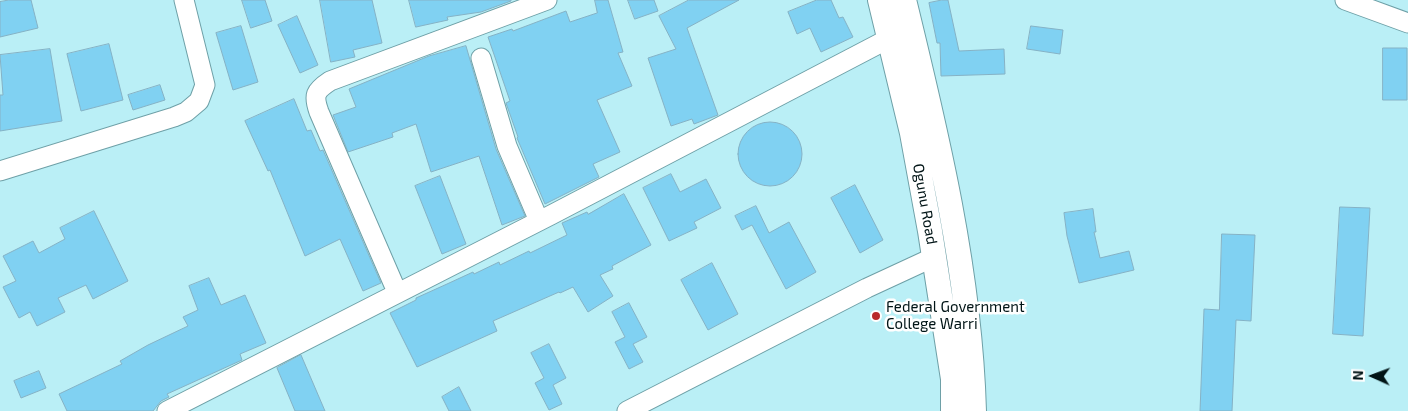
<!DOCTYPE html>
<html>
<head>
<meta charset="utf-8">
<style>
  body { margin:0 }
  #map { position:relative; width:1408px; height:411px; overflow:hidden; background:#baeff6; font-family:"Exo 2",sans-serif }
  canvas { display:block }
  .north { position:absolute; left:1348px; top:351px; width:50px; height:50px; -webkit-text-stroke:4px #fff; paint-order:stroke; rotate:272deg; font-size:14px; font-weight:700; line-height:20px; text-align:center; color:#011416 }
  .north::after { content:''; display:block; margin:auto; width:18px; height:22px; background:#011416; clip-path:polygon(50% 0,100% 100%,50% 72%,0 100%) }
</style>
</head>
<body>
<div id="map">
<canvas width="1408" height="411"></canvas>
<div class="north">N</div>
</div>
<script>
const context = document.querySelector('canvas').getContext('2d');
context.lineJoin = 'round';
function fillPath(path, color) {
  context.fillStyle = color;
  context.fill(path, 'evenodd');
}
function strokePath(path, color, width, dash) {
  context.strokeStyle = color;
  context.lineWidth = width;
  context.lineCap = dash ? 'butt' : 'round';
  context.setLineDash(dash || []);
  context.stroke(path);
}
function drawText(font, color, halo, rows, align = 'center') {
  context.font = font + ' "Exo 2",sans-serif';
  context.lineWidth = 5;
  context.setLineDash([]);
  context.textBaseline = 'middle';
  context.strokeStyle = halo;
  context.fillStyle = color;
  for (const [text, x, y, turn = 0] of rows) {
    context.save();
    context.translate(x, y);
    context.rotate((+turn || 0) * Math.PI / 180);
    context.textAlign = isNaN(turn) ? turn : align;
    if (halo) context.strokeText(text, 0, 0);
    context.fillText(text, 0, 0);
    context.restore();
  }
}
const building = new Path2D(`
  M9,0H31L38,28L0,37V2Z
  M242,0H265L272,21L251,28Z
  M320,0H372L382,43L353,50L355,57L331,62Z
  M409,0H511V1L481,12L447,17L448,20L416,27Z
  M595,0H608L623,52L618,53L632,86L597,100L620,152L593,164L599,177L545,204L517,138L518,137L506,103L510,101L488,37L512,29L513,31L566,11L570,22L597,13Z
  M628,0H654L658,11L635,19Z
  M689,0H739L687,28L718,115L694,124L692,119L671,126L648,58L676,49L659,16Z
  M817,0H831L839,18L843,17L853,37L821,52L810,28L797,34L788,12Z
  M942,0H948L959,51L1004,49L1005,74L941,76L940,43H937L929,3Z
  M297,16L318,65L300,73L278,25Z
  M241,26L258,82L233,90L216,33Z
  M1031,26L1063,30L1060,54L1027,49Z
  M109,44L123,100L81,111L67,54Z
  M466,46L496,149L525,216L502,225L479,156L431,172L416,124L392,133L393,137L348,152L333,115L356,107L349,89L429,56Z
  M1383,48H1407V100H1383Z
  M50,49L62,121L0,131V95H3L0,55Z
  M160,85L165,100L133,110L128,95Z
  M294,99L307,131L311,130L320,151L323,150L381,283L363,291L340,239L305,256L270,170L268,171L245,121Z
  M738 154a32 32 0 1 1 64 0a32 32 0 1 1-64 0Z
  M671,174L680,192L706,179L721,208L694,222L697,228L669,241L643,188Z
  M440,176L466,244L442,254L415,186Z
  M855,185L883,240L860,253L831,198Z
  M624,194L651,245L612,266L613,269L600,275L613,296L588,312L573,287L560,293L559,292L493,321L497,331L417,367L390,313L416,300V298L447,284L473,272L474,274L499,262L500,265L529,251L530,253L567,235L562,223L587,212L588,214Z
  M756,206L769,233L789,222L816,272L786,289L752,225L742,230L735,216Z
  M1340,207L1370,208L1363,336L1333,334Z
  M1093,209L1096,232H1094L1100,258L1129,251L1134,270L1079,283L1067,236L1064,213Z
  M94,211L128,281L93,299L86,285L58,298L65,312L37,326L30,312L19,318L3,287L16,281L3,256L33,241L39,253L65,239L60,228Z
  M1222,234L1255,235L1251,321L1236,320L1232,411H1200L1204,309L1219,310Z
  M712,263L738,314L708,330L681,280Z
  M209,278L221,305L245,295L266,343L240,354L242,360L167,394L169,397L161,401L153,411H67L59,394L122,364L120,361L148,345L188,326L183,317L198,310L189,286Z
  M629,303L647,337L633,344L643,362L629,369L615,342L625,337L612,312Z
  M549,344L566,378L553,385L562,404L549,410L535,383L544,378L531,353Z
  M301,355L325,411H295L277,368Z
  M39,371L46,388L21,398L14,381Z
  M459,387L471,411H449L442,397Z`);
const minor = new Path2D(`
  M1345,0L1408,23
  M481,58L507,146L539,221
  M0,171L174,117L186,112L199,101L205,85L184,0
  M397,292L319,112C313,95 315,91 330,81L547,0
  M167,411L551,215L888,39
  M627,411L867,288L934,257`);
const major = new Path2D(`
  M880,0L912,133L930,231L953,379V411
  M904,0C937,135 970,272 974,411`);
const markers = [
  [876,316,5,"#b92a2a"]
];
const streetNames = [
  ["Ogunu Road",925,204,80]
];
const poiNames = [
  ["Federal Government",886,307],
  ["College Warri",886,324]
];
fillPath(building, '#80d1f2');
strokePath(building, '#85b2c5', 1);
strokePath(minor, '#6ea0a7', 21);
strokePath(major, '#6ea0a7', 26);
strokePath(minor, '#fff', 19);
strokePath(major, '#fff', 24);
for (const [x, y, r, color] of markers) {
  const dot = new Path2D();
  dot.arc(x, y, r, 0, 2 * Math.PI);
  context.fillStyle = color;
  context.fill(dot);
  strokePath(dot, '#fff', 2);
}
drawText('15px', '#011416', '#fff', streetNames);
drawText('15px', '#011416', '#fff', poiNames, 'left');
</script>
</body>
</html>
